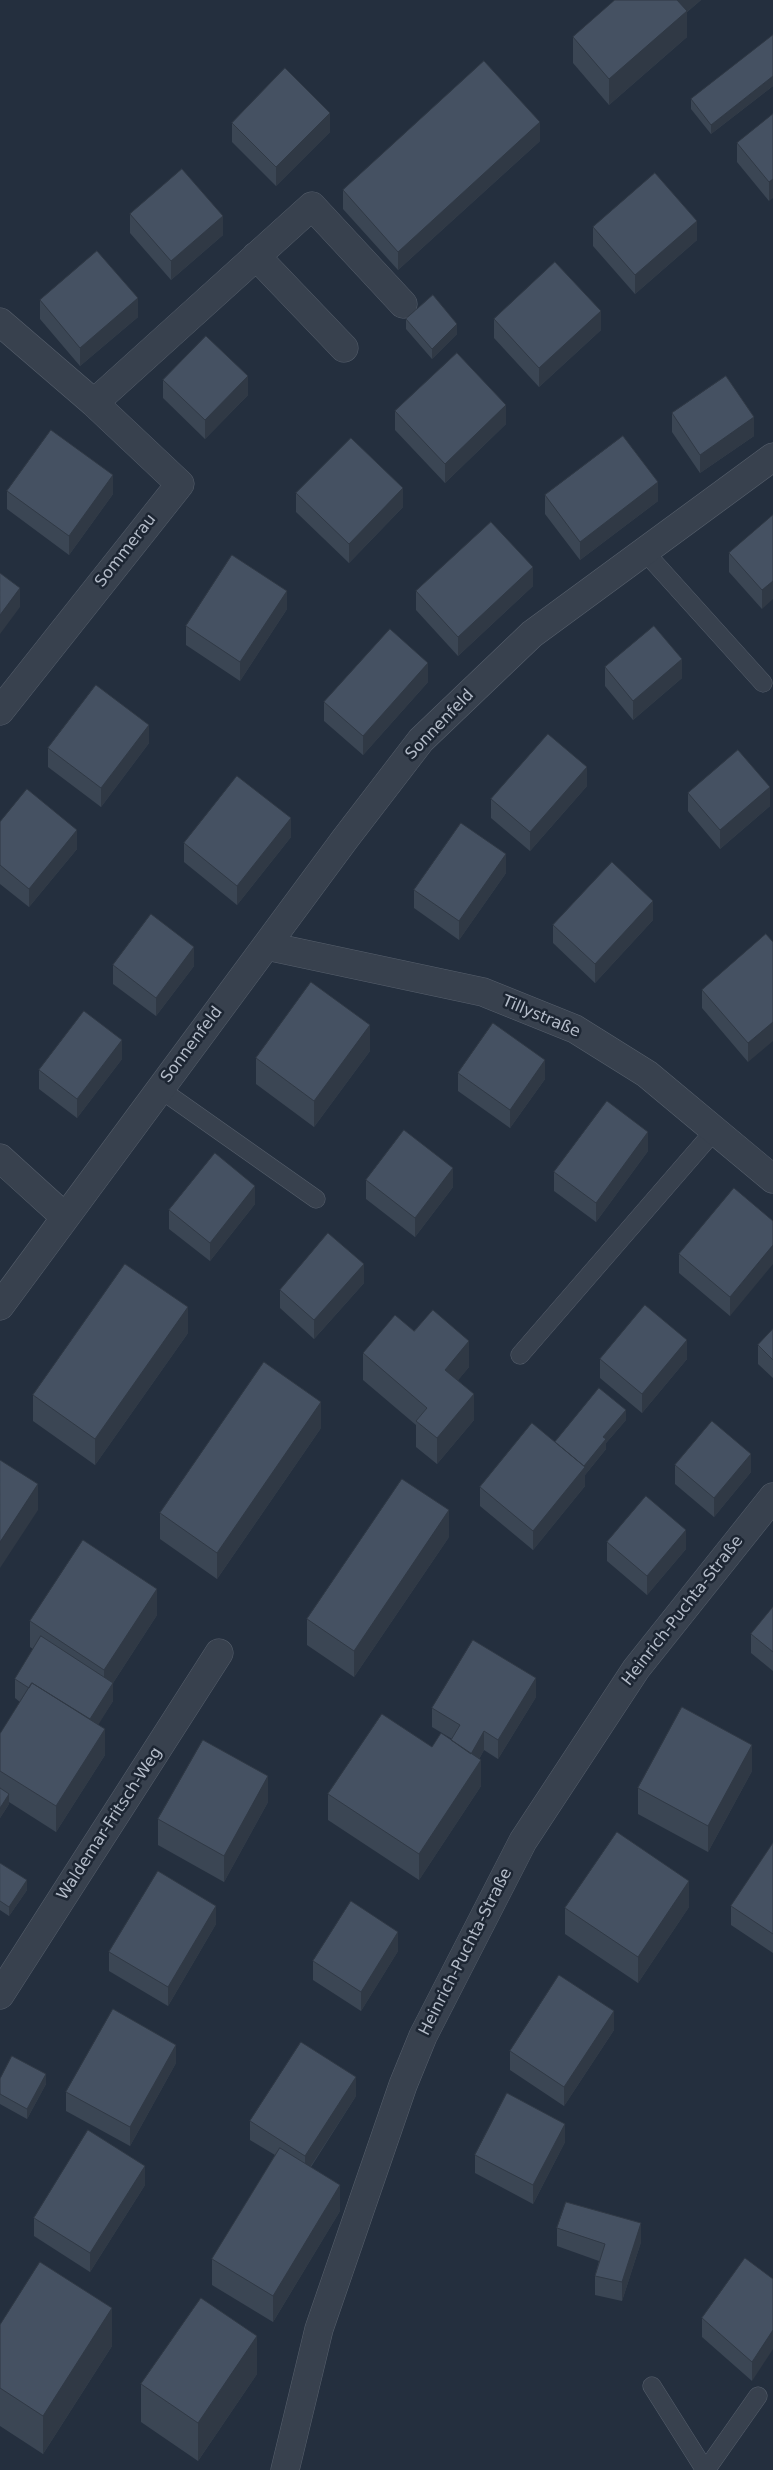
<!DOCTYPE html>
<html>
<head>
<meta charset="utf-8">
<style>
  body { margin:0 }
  canvas { display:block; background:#242f3e }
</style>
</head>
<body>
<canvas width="773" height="2470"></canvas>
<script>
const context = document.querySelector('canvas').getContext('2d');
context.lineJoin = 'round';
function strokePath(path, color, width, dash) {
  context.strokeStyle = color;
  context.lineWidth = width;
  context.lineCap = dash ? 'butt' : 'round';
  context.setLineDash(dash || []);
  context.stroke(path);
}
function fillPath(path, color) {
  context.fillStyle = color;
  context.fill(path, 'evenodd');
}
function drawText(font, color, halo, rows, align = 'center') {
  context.font = font + ' "DejaVu Sans",sans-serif';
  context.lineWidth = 5;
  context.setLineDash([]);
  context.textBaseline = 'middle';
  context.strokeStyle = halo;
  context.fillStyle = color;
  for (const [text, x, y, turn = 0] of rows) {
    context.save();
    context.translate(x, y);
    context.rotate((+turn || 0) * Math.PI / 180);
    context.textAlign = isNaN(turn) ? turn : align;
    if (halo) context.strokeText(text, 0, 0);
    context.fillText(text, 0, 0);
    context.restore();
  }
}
const service = new Path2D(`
  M644,551L763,683
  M160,1089L316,1199
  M520,1355L715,1130
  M652,2386L705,2470
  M706,2470L758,2396`);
const minor = new Path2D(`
  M256,256L344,348
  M0,322L94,403L180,484L0,711
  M94,403L312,206L403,304
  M267,946L483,992L575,1029L647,1074L773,1179
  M0,1158L65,1217
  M0,1306L345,839L421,740L532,634L773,457
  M0,1995L219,1653
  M285,2470L319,2329L403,2085L423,2036L523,1841L636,1669L773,1497`);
const wall = new Path2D(`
  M615,0H701L687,12V37L609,105L573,63V37Z
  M773,35V86L711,134L691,109V99Z
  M773,114L769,201L737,162V143Z
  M232,123L330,132L276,186L232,142Z
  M540,141L398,270L343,209V190Z
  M130,214L223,235L171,280L130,233Z
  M593,227L697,240L635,294L593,246Z
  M40,300L138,317L80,366L40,319Z
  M406,319L457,334L432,359L406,329Z
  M494,319L601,330L539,387L494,338Z
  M163,380L248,395L205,439L163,398Z
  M395,411L506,424L445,483L395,430Z
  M672,413L754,436L700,473L672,432Z
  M7,491L113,494L69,555L7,509Z
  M296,493L403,507L349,563L296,512Z
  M545,495L658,501L580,560L545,514Z
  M773,515L762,609L729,572V553Z
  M533,586L458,656L416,610V591Z
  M287,609L240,681L186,645V626Z
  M605,667L682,678L633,720L605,686Z
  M428,682L363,755L324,721V702Z
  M149,743L101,807L48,767V748Z
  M587,786L530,851L491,818V799Z
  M688,793L770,806L720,849L688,811Z
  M0,822L77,849L29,907L0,884Z
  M291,837L237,905L184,862V843Z
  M506,873L459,940L414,908V890Z
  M653,920L595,983L553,943V925Z
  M766,934L748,1062L702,1008V990Z
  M113,965L194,966L156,1016L113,984Z
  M370,1051L314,1127L256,1084V1058Z
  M122,1059L77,1118L39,1089V1070Z
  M458,1073L545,1079L510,1128L458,1091Z
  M648,1151L596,1222L554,1191V1172Z
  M366,1180L453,1187L415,1237L366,1199Z
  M255,1204L210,1261L169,1229V1210Z
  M773,1221L730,1316L679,1273V1254Z
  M364,1283L314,1339L280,1308V1290Z
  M773,1329V1378L758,1364V1345Z
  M188,1333L95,1465L33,1421V1395Z
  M363,1353L469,1367L458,1380L474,1420L437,1464L416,1447V1425L363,1380Z
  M600,1359H687L642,1413L600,1378Z
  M626,1420L606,1443V1449L585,1475V1486L533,1550L480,1506V1487L555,1442Z
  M321,1428L217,1579L160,1539V1513Z
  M675,1465L751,1472L714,1517L675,1484Z
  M449,1537L354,1677L307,1645V1619Z
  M607,1542L686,1549L647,1595L607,1561Z
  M773,1607V1671L751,1653V1634Z
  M157,1615L113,1683V1701L98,1724L105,1755L56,1832L9,1802V1804L0,1818V1734L20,1702L15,1698V1679L33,1649L30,1647V1621Z
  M536,1697L498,1759L484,1750L479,1759L481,1786L419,1880L328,1820V1794L432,1747L451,1740L452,1739L432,1727V1708Z
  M752,1771L708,1852L638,1814V1788Z
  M268,1802L224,1882L158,1845V1819Z
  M773,1843V1953L731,1925V1906Z
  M0,1863L27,1890L9,1916L0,1910Z
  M689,1907L638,1983L565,1934V1908Z
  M216,1924L168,2006L109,1971V1952Z
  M398,1951L361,2011L313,1980V1961Z
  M614,2030L564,2106L510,2070V2051Z
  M176,2063L130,2146L66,2111V2092Z
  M0,2079L46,2084L27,2119L0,2104Z
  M356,2096L311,2167L340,2211L273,2322L212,2285V2259L275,2155L250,2140V2121Z
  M565,2142L533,2204L475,2173V2155Z
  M145,2185L90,2272L34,2236V2218Z
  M557,2228L641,2242L622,2301L595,2295V2276L599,2261L557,2246Z
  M773,2279L752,2381L702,2337V2318Z
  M0,2325L112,2346L43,2454L0,2426Z
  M257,2374L198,2461L141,2422V2384Z`);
const shadedWall = new Path2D(`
  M674,0H701L687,12V37L609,105V79Z
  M773,76V86L711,134V125Z
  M330,113V132L276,186V167Z
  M540,122V141L398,270V252Z
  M773,179V198L769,201V182Z
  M223,216V235L171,280V261Z
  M697,221V240L635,294V275Z
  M138,298V317L80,366V348Z
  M601,311V330L539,387V368Z
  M457,324V334L432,359V349Z
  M248,376V395L205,439V420Z
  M506,405V424L445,483V464Z
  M754,417V436L700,473V455Z
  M113,475V494L69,555V536Z
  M658,482V501L580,560V542Z
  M403,488V507L349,563V544Z
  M533,567V586L458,656V637Z
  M773,581V599L762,609V590Z
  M20,588V607L0,634V615Z
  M287,591V609L240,681V662Z
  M682,659V678L633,720V701Z
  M428,663V682L363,755V736Z
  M149,725V743L101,807V788Z
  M587,767V786L530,851V832Z
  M770,787V806L720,849V830Z
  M291,818V837L237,905V886Z
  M77,830V849L29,907V889Z
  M506,854V873L459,940V921Z
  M653,901V920L595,983V964Z
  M194,947V966L156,1016V998Z
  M773,1022V1041L748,1062V1043Z
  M370,1025V1051L314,1127V1101Z
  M122,1040V1059L77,1118V1099Z
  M545,1060V1079L510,1128V1110Z
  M648,1132V1151L596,1222V1203Z
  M453,1168V1187L415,1237V1218Z
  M255,1186V1204L210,1261V1243Z
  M773,1245V1264L730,1316V1297Z
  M364,1264V1283L314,1339V1320Z
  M188,1307V1333L95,1465V1439Z
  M687,1340V1359L642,1413V1394Z
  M469,1341V1367L445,1396V1370Z
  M474,1394V1420L437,1464V1438Z
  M321,1402V1428L217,1579V1553Z
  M626,1410V1420L606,1443V1449L585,1475V1486L533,1550V1531L584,1466L603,1437Z
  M751,1454V1472L714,1517V1498Z
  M38,1484V1510L0,1568V1542Z
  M449,1510V1537L354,1677V1651Z
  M686,1530V1549L647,1595V1576Z
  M157,1589V1615L113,1683V1701L87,1743V1724L104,1696V1670Z
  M536,1678V1697L498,1759V1740Z
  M105,1729V1755L56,1832V1806Z
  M484,1731V1750L470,1774V1755Z
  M752,1745V1771L708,1852V1826Z
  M481,1760V1786L419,1880V1854Z
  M268,1776V1802L224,1882V1856Z
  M9,1794V1804L0,1818V1808Z
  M27,1880V1890L9,1916V1907Z
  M689,1881V1907L638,1983V1957Z
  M216,1906V1924L168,2006V1987Z
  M398,1932V1951L361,2011V1992Z
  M614,2011V2030L564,2106V2087Z
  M176,2045V2063L130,2146V2127Z
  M46,2074V2084L27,2119V2109Z
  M356,2077V2096L305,2175V2156Z
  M565,2124V2142L533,2204V2185Z
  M145,2166V2185L90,2272V2253Z
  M340,2185V2211L273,2322V2296Z
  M641,2223V2242L622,2301V2282Z
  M112,2308V2346L43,2454V2416Z
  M773,2330V2349L752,2381V2362Z
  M257,2336V2374L198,2461V2423Z`);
const building = new Path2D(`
  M615,0H677L687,11L609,79L573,37Z
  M773,35V76L711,125L691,99Z
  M484,61L540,122L398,252L343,190Z
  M285,68L330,113L276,167L232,123Z
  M773,114V179L769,182L737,143Z
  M182,169L223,216L171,261L130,214Z
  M655,173L697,221L635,275L593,227Z
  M97,251L138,298L80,348L40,300Z
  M555,262L601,311L539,368L494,319Z
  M433,295L457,324L432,349L406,319Z
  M206,336L248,376L205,420L163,380Z
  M457,353L506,405L445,464L395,411Z
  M726,376L754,417L700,455L672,413Z
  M51,430L113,475L69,536L7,491Z
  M623,436L658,482L580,542L545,495Z
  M351,438L403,488L349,544L296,493Z
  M773,515V581L762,590L729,553Z
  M491,522L533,567L458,637L416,591Z
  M232,555L287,591L240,662L186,626Z
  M0,573L20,588L0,615Z
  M654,626L682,659L633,701L605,667Z
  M390,629L428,663L363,736L324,702Z
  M96,685L149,725L101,788L48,748Z
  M548,734L587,767L530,832L491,799Z
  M738,750L770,787L720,830L688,793Z
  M237,776L291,818L237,886L184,843Z
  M27,789L77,830L29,889L0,865V822Z
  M461,823L506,854L459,921L414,890Z
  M612,862L653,901L595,964L553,925Z
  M151,914L194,947L156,998L113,965Z
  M766,934L773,942V1022L748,1043L702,990Z
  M311,982L370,1025L314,1101L256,1058Z
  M84,1011L122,1040L77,1099L39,1070Z
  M493,1023L545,1060L510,1110L458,1073Z
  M607,1101L648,1132L596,1203L554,1172Z
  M404,1130L453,1168L415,1218L366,1180Z
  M215,1153L255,1186L210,1243L169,1210Z
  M734,1188L773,1221V1245L730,1297L679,1254Z
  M328,1233L364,1264L314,1320L280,1290Z
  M125,1264L188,1307L95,1439L33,1395Z
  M645,1305L687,1340L642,1394L600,1359Z
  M433,1310L469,1341L445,1370L474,1394L437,1438L416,1421L427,1408L363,1353L395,1315L414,1331Z
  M773,1329V1360L758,1345Z
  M264,1362L321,1402L217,1553L160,1513Z
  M599,1388L626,1410L603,1437L606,1439L584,1466L555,1442Z
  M712,1421L751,1454L714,1498L675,1465Z
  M532,1423L585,1467L533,1531L480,1487Z
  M0,1460L38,1484L0,1542Z
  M402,1479L449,1510L354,1651L307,1619Z
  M646,1496L686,1530L647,1576L607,1542Z
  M83,1540L157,1589L104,1670L30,1621Z
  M773,1607V1652L751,1634Z
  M41,1636L113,1683L90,1719L32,1683L29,1688L15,1679Z
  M473,1640L536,1678L498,1740L484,1731L471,1754L451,1740L460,1725L432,1708Z
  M32,1683L105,1729L56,1806L0,1771V1734Z
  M682,1707L752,1745L708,1826L638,1788Z
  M382,1714L432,1747L441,1733L481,1760L419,1854L328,1794Z
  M203,1740L268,1776L224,1856L158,1819Z
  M0,1788L9,1794L0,1808Z
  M617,1832L689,1881L638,1957L565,1908Z
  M773,1843V1934L731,1906Z
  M0,1863L27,1880L9,1907L0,1901Z
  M158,1871L216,1906L168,1987L109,1952Z
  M351,1901L398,1932L361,1992L313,1961Z
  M559,1975L614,2011L564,2087L510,2051Z
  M113,2009L176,2045L130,2127L66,2092Z
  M301,2042L356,2077L305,2156L250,2121Z
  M12,2056L46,2074L27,2109L0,2094V2079Z
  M507,2093L565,2124L533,2185L475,2155Z
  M88,2130L145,2166L90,2253L34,2218Z
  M280,2148L340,2185L273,2296L212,2259Z
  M566,2202L641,2223L622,2282L595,2276L605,2244L557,2228Z
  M745,2258L773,2279V2330L752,2362L702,2318Z
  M40,2262L112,2308L43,2416L0,2388V2325Z
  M201,2298L257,2336L198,2423L141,2384Z`);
const streetNames = [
  ["Sommerau",126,551,-52],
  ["Sonnenfeld",440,725,-46],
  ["Tillystraße",541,1017,23],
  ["Sonnenfeld",192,1045,-53],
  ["Heinrich-Puchta-Straße",683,1611,-52],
  ["Waldemar-Fritsch-Weg",110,1824,-57],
  ["Heinrich-Puchta-Straße",466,1952,-63]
];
strokePath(service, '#565f6c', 19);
strokePath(minor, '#565f6c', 29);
strokePath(service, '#38414e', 18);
strokePath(minor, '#38414e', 28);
fillPath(wall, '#3b4654');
fillPath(shadedWall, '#303945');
fillPath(building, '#455162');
strokePath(building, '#303945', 1);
drawText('16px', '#b4bcc9', '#1d2633', streetNames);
</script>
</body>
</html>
